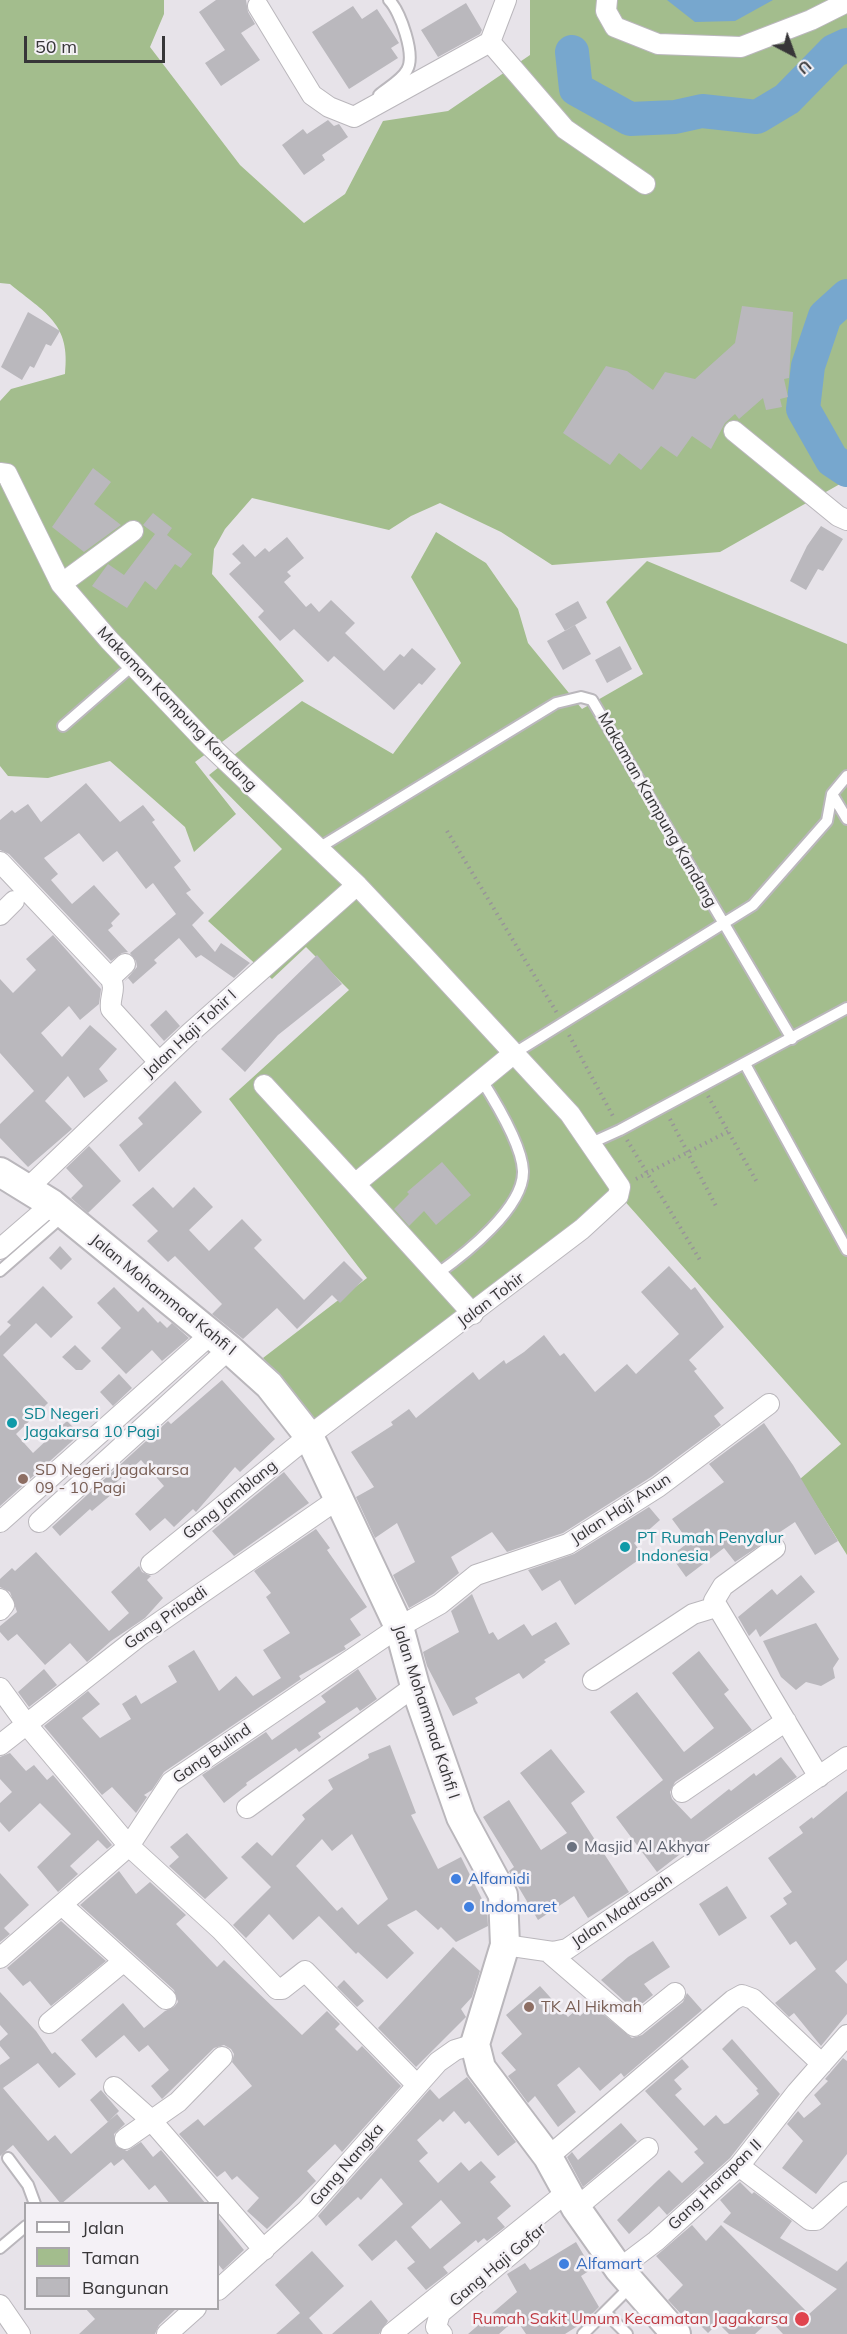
<!DOCTYPE html>
<html>
<head>
<meta charset="utf-8">
<style>
  body { margin:0 }
  #map { position:relative; width:847px; height:2334px; overflow:hidden; background:#e7e3e9; font-family:Mulish,sans-serif }
  canvas { display:block }
  .legend { position:absolute; left:24px; top:2202px; width:195px; height:108px; box-sizing:border-box; background:#f4f1f6; border:2px solid #a8a6aa; margin:0; padding:8px 10px; list-style:none; font-size:18px; color:#373638 }
  .legend li { display:flex; align-items:center; gap:12px; height:30px }
  .legend b { width:30px; border:2px solid #a8a6aa }
  .north { position:absolute; left:763px; top:24px; width:60px; height:60px; -webkit-text-stroke:4px #f4f1f6; paint-order:stroke; rotate:139deg; font-size:16px; font-weight:700; line-height:24px; text-align:center; color:#373638 }
  .north::after { content:''; display:block; margin:auto; width:21px; height:27px; background:#373638; clip-path:polygon(50% 0,100% 100%,50% 72%,0 100%) }
  .scale { position:absolute; left:24px; top:36px; width:141px; height:27px; box-sizing:border-box; border:3px solid #373638; border-top:0; padding-left:8px; font-size:18px; line-height:21px; white-space:nowrap; color:#373638; -webkit-text-stroke:4px #f4f1f6; paint-order:stroke }
</style>
</head>
<body>
<div id="map">
<canvas width="847" height="2334"></canvas>
<ul class="legend">
<li><b style="height:8px;background:#fff"></b>Jalan</li>
<li><b style="height:16px;background:#a3bd8d"></b>Taman</li>
<li><b style="height:16px;background:#bab8bd"></b>Bangunan</li>
</ul>
<div class="north">U</div>
<div class="scale">50 m</div>
</div>
<script>
const context = document.querySelector('canvas').getContext('2d');
context.lineJoin = 'round';
function fillPath(path, color) {
  context.fillStyle = color;
  context.fill(path, 'evenodd');
}
function strokePath(path, color, width, dash) {
  context.strokeStyle = color;
  context.lineWidth = width;
  context.lineCap = dash ? 'butt' : 'round';
  context.setLineDash(dash || []);
  context.stroke(path);
}
function drawText(font, color, halo, rows, align = 'center') {
  context.font = font + ' Mulish,sans-serif';
  context.lineWidth = 5;
  context.setLineDash([]);
  context.textBaseline = 'middle';
  context.strokeStyle = halo;
  context.fillStyle = color;
  for (const [text, x, y, turn = 0] of rows) {
    context.save();
    context.translate(x, y);
    context.rotate((+turn || 0) * Math.PI / 180);
    context.textAlign = isNaN(turn) ? turn : align;
    if (halo) context.strokeText(text, 0, 0);
    context.fillText(text, 0, 0);
    context.restore();
  }
}
const green = new Path2D(`
  M0,0H164V14L150,47L240,165L304,223L345,194L383,121L448,111L530,55V0H847V480L720,552L552,565L501,532L440,503L411,516L389,530L252,498L225,529L214,549L212,574L304,681L195,762L236,814L194,852L185,827L110,761L48,778L8,776L0,766V401L11,389L65,374C71,323 45,313 10,284L0,283Z
  M436,532L486,563L518,609L528,643L582,709L643,674L606,602L647,561L847,644V1555L800,1479L841,1444L621,1197L323,1430L263,1358L367,1278L229,1099L349,990L306,947L272,979L208,921L282,849L209,775L302,701L393,754L461,663L411,577Z`);
const water = new Path2D(`
  M667,0H773L735,21L695,22Z`);
const river = new Path2D(`
  M572,52L576,89L630,119L675,117L702,111L757,117L787,99L834,51L847,45
  M847,296L825,316L808,366L803,409L832,460L847,470`);
const building = new Path2D(`
  M216,0H246L248,12L255,24L241,33L260,60L221,86L205,63L225,50L199,12Z
  M466,3L482,30L480,34L438,57L421,30Z
  M353,6L362,19L377,9L399,43L391,48L398,58L349,89L312,32Z
  M328,120L334,126L339,124L348,137L322,155L325,160L304,175L282,145L303,129L307,134Z
  M742,306L793,312L789,378L784,379L788,397L780,399L782,407L766,410L763,398L739,419L735,414L725,423L711,449L692,436L677,457L661,446L641,470L619,453L610,465L563,433L606,366L627,371L653,390L665,372L695,379L735,343Z
  M28,312L60,331L51,346L46,344L34,368L30,366L22,380L1,367Z
  M93,468L111,482L94,504L121,525L84,552L52,527Z
  M153,513L172,528L167,535L192,554L181,568L175,564L156,590L145,581L127,608L92,586L108,564L124,575L155,534L143,525Z
  M821,526L843,539L823,571L818,569L806,590L790,581L807,546Z
  M287,537L304,558L287,572L291,576L284,582L306,607L311,603L319,612L331,600L355,623L345,633L384,671L400,654L404,657L412,648L436,669L422,685L419,683L394,710L334,656L328,662L294,629L280,641L258,617L264,611L229,574L241,563L232,554L243,544L255,557L265,548L269,552Z
  M578,601L587,618L565,631L555,614Z
  M575,625L591,654L563,670L547,641Z
  M620,646L632,669L607,683L595,660Z
  M86,783L120,822L143,805L155,820L152,822L181,861L174,867L191,890L186,893L204,913L192,925L215,952L221,943L250,963L234,978L201,955L196,958L179,938L154,960L157,963L133,984L128,978L124,982L137,967L136,961L130,953L176,914L153,883L146,889L117,851L103,862L79,833L44,858L58,874L51,880L72,904L94,885L120,914L111,923L113,926L108,930L128,952L122,953L111,961L9,854L0,850V820L12,810L15,813L28,804L41,822Z
  M53,935L101,989L99,1004L80,1020L69,1006L41,1033L62,1057L90,1025L117,1049L99,1069L108,1081L84,1098L68,1076L45,1101L72,1129L28,1167L0,1138V1124L34,1091L0,1053V979L13,993L36,970L26,959Z
  M317,955L342,984L278,1035L245,1072L221,1049Z
  M166,1010L180,1026L164,1041L150,1025Z
  M175,1081L202,1112L139,1172L119,1145L143,1124L138,1118Z
  M89,1146L121,1181L88,1213L71,1198L83,1186L66,1168Z
  M442,1162L471,1195L436,1225L424,1211L409,1226L394,1209L409,1194L407,1192Z
  M153,1187L173,1208L194,1187L213,1207L189,1230L209,1251L242,1219L262,1240L254,1248L304,1300L344,1261L363,1280L340,1303L332,1295L297,1329L277,1308L243,1339L212,1314L222,1304L175,1256L168,1262L147,1241L158,1231L132,1205Z
  M60,1246L72,1259L61,1270L49,1258Z
  M669,1266L691,1290L695,1287L724,1327L689,1360L697,1369L694,1371L724,1408L714,1416L721,1425L651,1477L563,1533L507,1552L492,1532L451,1557L459,1573L433,1594L409,1608L393,1575L415,1562L397,1523L375,1538L356,1497L374,1487L351,1452L393,1425L391,1422L409,1409L416,1418L473,1372L479,1380L504,1360L506,1364L524,1352L544,1335L560,1356L564,1353L595,1392L627,1364L636,1374L679,1334L641,1292Z
  M43,1286L73,1317L51,1338L36,1323L3,1355L48,1403L16,1434L33,1453L67,1421L80,1434L0,1506V1336L11,1325L7,1322Z
  M114,1287L138,1312L143,1307L158,1323L160,1321L167,1328L172,1323L189,1338L162,1361L152,1350L126,1374L101,1348L121,1328L97,1303Z
  M75,1345L91,1361L82,1370H76L62,1357Z
  M119,1374L132,1388L113,1406L100,1392Z
  M222,1380L275,1439L240,1472L235,1467L196,1512L193,1509L174,1527L165,1518L150,1531L135,1514L164,1486L141,1460L108,1490L112,1494L92,1511L90,1509L60,1536L52,1527L168,1421L171,1424Z
  M764,1423L793,1465L838,1541L815,1555L795,1522L735,1562L724,1548L686,1577L671,1556L689,1542L672,1519L724,1482L709,1464Z
  M284,1472L309,1503L234,1556L212,1531Z
  M649,1507L660,1520L634,1543L644,1556L575,1605L560,1580L542,1591L528,1570L574,1554Z
  M316,1529L330,1548L327,1550L367,1607L350,1619L361,1635L344,1646L346,1649L299,1676L301,1679L164,1772L152,1790L144,1795L147,1797L136,1813L112,1787L102,1795L44,1726L88,1691L100,1704L82,1718L100,1738L131,1719L122,1704L136,1695L141,1704L177,1682L168,1666L194,1650L219,1691L236,1676L253,1696L281,1678L263,1650L290,1633L266,1597L271,1593L254,1571Z
  M36,1552L109,1631L129,1613L111,1592L139,1566L142,1572L151,1576L147,1580L163,1598L145,1618L111,1641L87,1662L70,1643L45,1665L17,1634L8,1641L0,1632V1626L17,1612L10,1592L0,1587V1579L12,1568L15,1571Z
  M801,1575L815,1592L760,1637L756,1629L749,1636L738,1617L772,1589L777,1595Z
  M472,1594L489,1634L493,1632L498,1640L524,1624L532,1636L556,1622L570,1644L544,1660L546,1662L523,1679L519,1673L475,1698L478,1703L453,1716L427,1666L423,1652L459,1632L451,1611Z
  M816,1623L839,1659L833,1668L835,1678L821,1686L806,1682L796,1690L781,1677L763,1641Z
  M699,1651L729,1690L724,1694L752,1730L675,1782L670,1792L672,1799L691,1819L729,1789L731,1791L754,1773L756,1776L781,1757L797,1777L699,1844L697,1841L657,1872L616,1817L663,1780L610,1712L637,1692L684,1752L714,1728L672,1673Z
  M44,1669L57,1685L29,1707L18,1692Z
  M358,1669L377,1699L360,1711L357,1707L318,1733L321,1737L299,1752L296,1748L246,1783L247,1785L224,1803L202,1775L266,1732L272,1740L326,1702L321,1696Z
  M390,1745L416,1813L411,1815L438,1869L461,1857L487,1909L488,1926L456,1942L441,1927L438,1930L416,1910L387,1925L414,1953L387,1979L358,1952L356,1954L319,1916L293,1940L269,1914L246,1938L233,1925L271,1887L241,1857L257,1842L272,1856L305,1819L302,1815L333,1789L328,1780L369,1758L368,1754ZM352,1834L388,1899L358,1925L342,1907L337,1911L296,1866L322,1839L332,1851Z
  M551,1749L585,1792L571,1803L629,1892L588,1918L574,1896L538,1920L509,1871L514,1867L483,1817L509,1800L541,1850L567,1833L520,1773Z
  M10,1753L26,1771L34,1765L47,1780L53,1775L112,1845L107,1849L98,1840L70,1866L78,1874L58,1892L37,1867L71,1834L40,1803L9,1832L0,1822V1803L12,1792L0,1779V1757Z
  M847,1791V1960L835,1971L847,1984V2014L821,2046L794,2013L789,2017L775,2003L816,1969L796,1941L790,1945L770,1916L787,1904L783,1898L792,1892L768,1858L803,1833L799,1827L812,1817L813,1819Z
  M187,1833L228,1878L205,1899L169,1866L179,1857L170,1847Z
  M119,1871L136,1894L150,1882L186,1915L176,1924L217,1967L224,1960L302,2035L327,2011L340,2024L335,2029L357,2051L362,2046L401,2086L342,2152L335,2144L307,2171L316,2181L267,2229L247,2211L259,2198L237,2176L232,2180L225,2171L217,2177L179,2134L198,2119L204,2126L252,2086L232,2062L234,2054L231,2049L224,2045L214,2048L162,2099L151,2086L169,2070L148,2045L139,2052L124,2035L96,2058L81,2040L123,2003L144,2028L165,2011L174,2007L178,2002L174,1990L80,1905Z
  M0,1873L29,1905L4,1928L10,1934L0,1942Z
  M727,1886L747,1918L719,1936L699,1904Z
  M61,1921L106,1961L51,2006L30,1981L23,1986L7,1968Z
  M653,1941L670,1967L644,1984L653,1995L634,2010L601,1980L628,1957Z
  M453,1947L480,1971L472,1997L461,2009L466,2017L416,2067L378,2028Z
  M344,1980L364,2001L357,2007L337,1987Z
  M540,1986L568,2017L575,2011L580,2016L592,2005L632,2038L642,2035L683,2002L687,1993L702,2010L624,2077L621,2073L600,2091L579,2067L557,2085L576,2112L558,2127L535,2096L528,2103L508,2076L516,2070L501,2053L522,2034L506,2015Z
  M0,1992L36,2031L52,2054L55,2052L76,2074L59,2088L38,2063L3,2088L48,2141L55,2135L71,2154L117,2114L125,2124L114,2134L116,2146L127,2151L141,2142L153,2157L161,2150L206,2204H170L155,2185L149,2190L123,2159L114,2166L111,2162L61,2204L13,2145L0,2156V2065L10,2058L0,2046V2041L8,2034L0,2025Z
  M732,2039L780,2094L730,2158L667,2215L659,2206L629,2234L617,2220L658,2180L669,2170L682,2183L704,2163L694,2152L698,2149L645,2091L682,2059L689,2067L674,2080L682,2089L675,2095L704,2126L716,2115L724,2124L728,2123L759,2094L756,2090L758,2089L722,2049Z
  M843,2058L847,2061V2154L816,2194L782,2168L803,2141L787,2124L798,2111L804,2118L821,2104L814,2095L828,2081L825,2079Z
  M467,2077L516,2142L498,2156L469,2121L465,2124L454,2111L443,2122L440,2119L417,2140L428,2153L419,2161L438,2183L461,2162L469,2171L481,2161L496,2177L490,2182L511,2206L497,2218L505,2227L487,2241L484,2238L478,2243L476,2240L443,2267L448,2273L426,2290L407,2268L415,2262L396,2240L372,2261L358,2245L403,2204L381,2178L361,2200L358,2197L326,2226L318,2216L430,2089L439,2099ZM441,2200L461,2223L430,2249L411,2227Z
  M101,2090L119,2111L108,2122L90,2100Z
  M621,2123L637,2141L583,2187L567,2157L572,2152L578,2160Z
  M740,2182L752,2194L754,2192L792,2221L780,2238L837,2271L847,2261V2334H783L770,2320L755,2334H729L718,2323L708,2333L685,2310L681,2314L668,2300L683,2285L656,2256L692,2225L706,2241L721,2225L809,2314L837,2289L723,2222L731,2213L720,2200Z
  M218,2218L244,2250L223,2270L218,2264Z
  M576,2242L592,2269L581,2276L599,2307L584,2322L565,2334H526L516,2319L499,2334H468L517,2292L507,2274L525,2263L530,2270Z
  M312,2251L344,2286L309,2318L323,2334H276L300,2313L275,2285Z
  M371,2300L388,2321L379,2334H332Z
  M85,2308H177L159,2325L155,2334H79L95,2319Z`);
const path = new Path2D(`
  M447,831L557,1013
  M569,1035L614,1118
  M708,1096L758,1184
  M670,1119L716,1206
  M627,1140L700,1260
  M636,1179L729,1131`);
const service = new Path2D(`
  M379,95C387,88 402,80 407,70C416,55 400,11 389,0
  M63,726L132,666
  M832,794L847,819
  M317,849L556,703L581,697L592,700L792,1039
  M513,1054L753,905L827,821L832,794L847,776
  M745,1064L847,1250
  M589,1144L620,1130L847,1008
  M0,1271L64,1215
  M437,1274C465,1254 524,1208 523,1171C522,1145 495,1101 481,1079
  M8,2158L28,2185L35,2204
  M0,2248L26,2226
  M605,2312L627,2334
  M583,2334L632,2285`);
const minor = new Path2D(`
  M506,0L490,42L565,129L645,184
  M607,0L606,11L615,27L658,44L741,47L811,20L847,2
  M258,6L312,95L329,107L354,117L490,42
  M734,431L838,516L847,520
  M0,473L7,474L61,584L109,640L206,742L357,885L424,956L570,1114L620,1187L618,1196L582,1229L309,1436L151,1564
  M61,584L133,531
  M0,862L110,978C117,989 109,997 111,1009L159,1062
  M0,915L14,901
  M110,978L125,964
  M264,1085L355,1184
  M28,1188L190,1033L357,885
  M0,1249L52,1204
  M473,1314L355,1184L513,1054
  M0,1522L210,1335
  M39,1522L229,1349
  M775,1548L723,1586L714,1601L819,1777
  M0,1599L4,1605L0,1610
  M593,1680L693,1614L716,1607
  M0,1688L27,1725L129,1846L221,1930L277,1989H282L305,1971L417,2085
  M0,1745L138,1637L338,1499
  M682,1792L786,1721
  M247,1808L415,1686
  M62,1905L166,1999
  M505,1945L553,1952L567,1949L847,1757
  M547,1951L634,2026L675,1993
  M0,1958L129,1846L171,1782L399,1627L440,1604L476,1575L568,1544L658,1487L769,1404
  M49,2023L124,1961
  M114,2087L150,2119L264,2250
  M125,2139L178,2102L222,2057
  M548,2157L733,2000L742,1995L753,1999L822,2064
  M739,2166L810,2220H816L847,2192
  M576,2208L648,2148
  M619,2269L656,2241L739,2166L797,2092L847,2035
  M218,2290L307,2210L438,2062L455,2050L475,2044
  M0,2305L20,2334
  M167,2334L196,2308
  M391,2334L567,2192
  M442,2334L436,2327L440,2313L529,2239`);
const secondary = new Path2D(`
  M0,1172L52,1204L229,1349L269,1385L309,1436L399,1627L415,1686L461,1817L503,1895L505,1945L475,2044L481,2068L548,2157L576,2208L619,2269L676,2334`);
const markers = [
  [12,1423,6,"#0f9aa8"],
  [23,1479,6,"#8d6e63"],
  [625,1547,6,"#0f9aa8"],
  [572,1847,6,"#6b7280"],
  [456,1879,6,"#3f7fe0"],
  [469,1907,6,"#3f7fe0"],
  [529,2007,6,"#8d6e63"],
  [564,2264,6,"#3f7fe0"],
  [802,2319,8,"#e0444e"]
];
const streetNames = [
  ["Makaman Kampung Kandang",177,709,46],
  ["Makaman Kampung Kandang",657,810,60],
  ["Jalan Haji Tohir I",190,1034,-43],
  ["Jalan Mohammad Kahfi I",163,1295,39],
  ["Jalan Tohir",491,1300,-37],
  ["Gang Jamblang",230,1500,-39],
  ["Jalan Haji Anun",621,1509,-33],
  ["Gang Pribadi",166,1618,-35],
  ["Jalan Mohammad Kahfi I",426,1712,72],
  ["Gang Bulind",212,1754,-35],
  ["Jalan Madrasah",622,1911,-34],
  ["Gang Nangka",347,2165,-49],
  ["Gang Harapan II",715,2185,-44],
  ["Gang Haji Gofar",498,2265,-40]
];
const cultureNames = [
  ["SD Negeri",24,1414],
  ["Jagakarsa 10 Pagi",24,1432],
  ["PT Rumah Penyalur",637,1538],
  ["Indonesia",637,1556]
];
const educationNames = [
  ["SD Negeri Jagakarsa",35,1470],
  ["09 - 10 Pagi",35,1488],
  ["TK Al Hikmah",541,2007]
];
const worshipNames = [
  ["Masjid Al Akhyar",584,1847]
];
const shopNames = [
  ["Alfamidi",468,1879],
  ["Indomaret",481,1907],
  ["Alfamart",576,2264]
];
const healthNames = [
  ["Rumah Sakit Umum Kecamatan Jagakarsa",788,2319]
];
fillPath(green, '#a3bd8d');
fillPath(water, '#77a7ce');
strokePath(river, '#77a7ce', 34);
fillPath(building, '#bab8bd');
strokePath(service, '#bab7bc', 14);
strokePath(minor, '#bab7bc', 22);
strokePath(secondary, '#bab7bc', 32);
strokePath(path, '#989599', 4, [1.5, 4.5]);
strokePath(service, '#fff', 10);
strokePath(minor, '#fff', 20);
strokePath(secondary, '#fff', 28);
for (const [x, y, r, color] of markers) {
  const dot = new Path2D();
  dot.arc(x, y, r, 0, 2 * Math.PI);
  context.fillStyle = color;
  context.fill(dot);
  strokePath(dot, '#f4f1f6', 2);
}
drawText('16px', '#373638', '#f4f1f6', streetNames);
drawText('16px', '#0d838f', '#f4f1f6', cultureNames, 'left');
drawText('16px', '#785e54', '#f4f1f6', educationNames, 'left');
drawText('16px', '#5b616d', '#f4f1f6', worshipNames, 'left');
drawText('16px', '#366cbe', '#f4f1f6', shopNames, 'left');
drawText('16px', '#be3a42', '#f4f1f6', healthNames, 'right');
</script>
</body>
</html>
